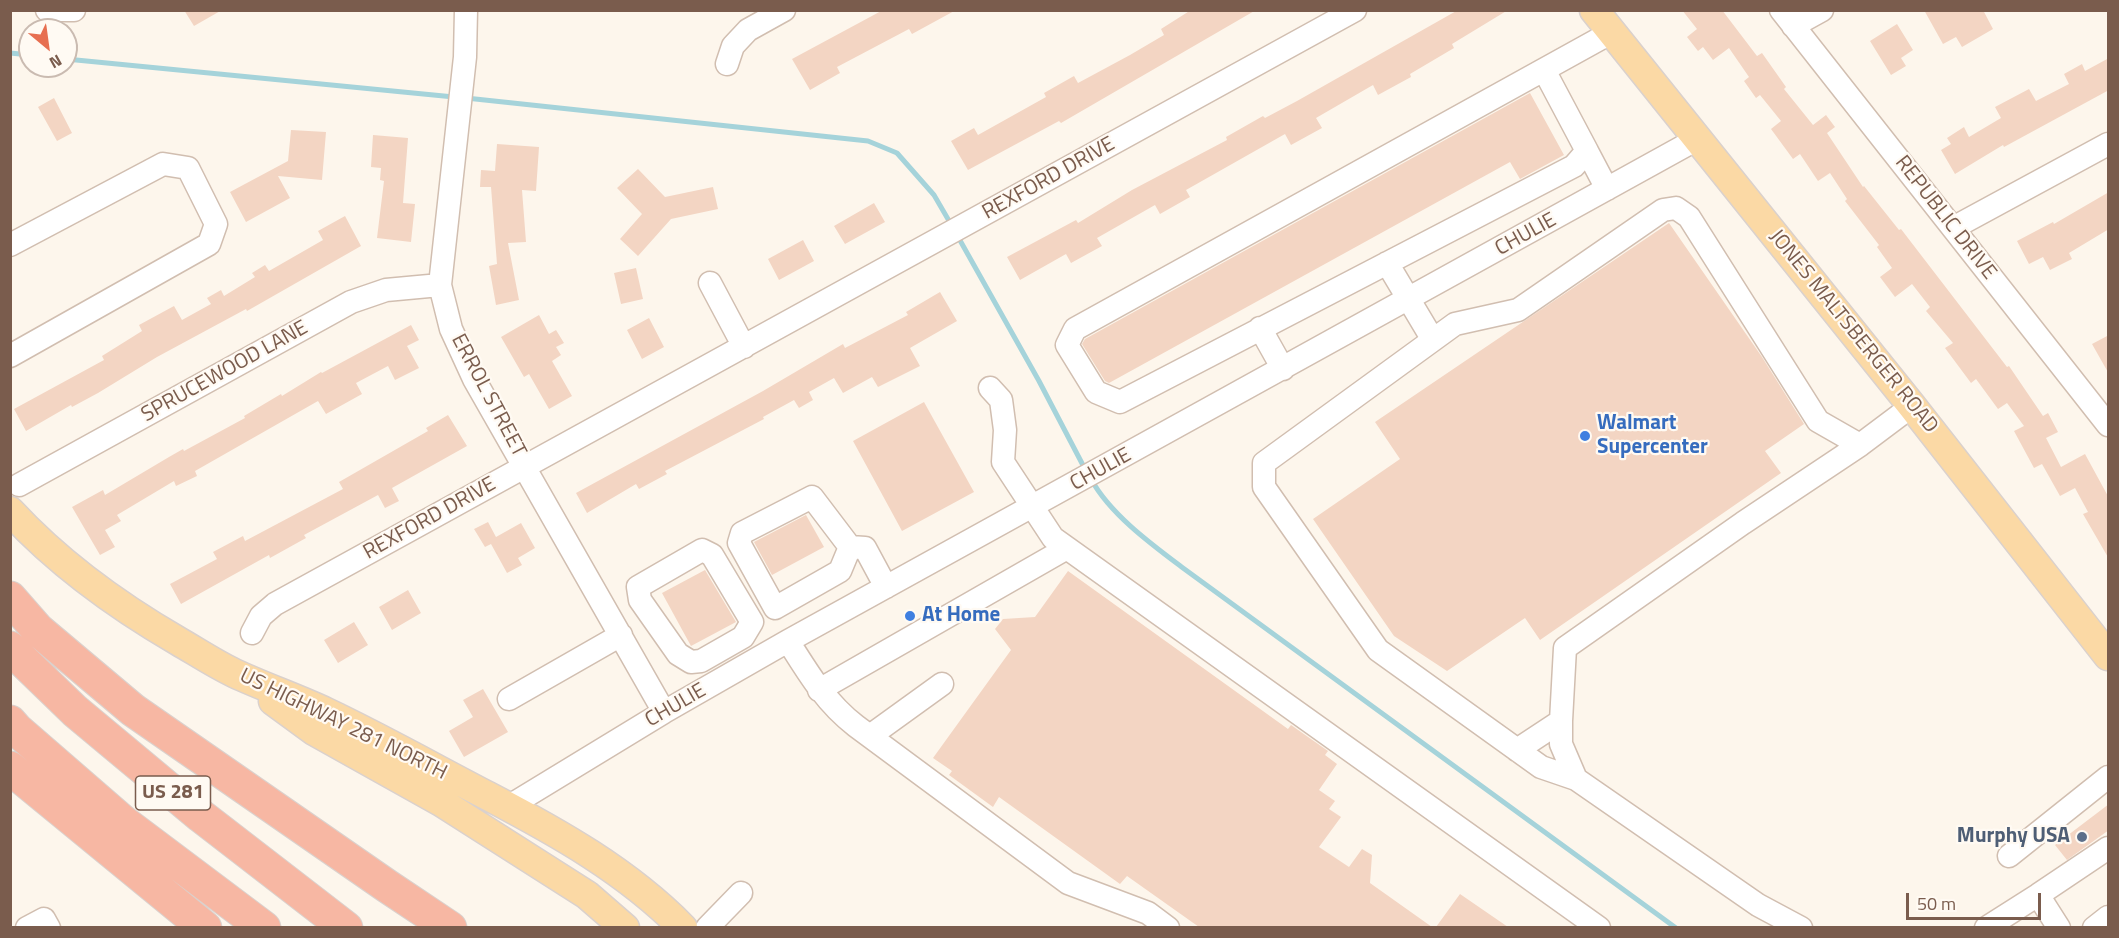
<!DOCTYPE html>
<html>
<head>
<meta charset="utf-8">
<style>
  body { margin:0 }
  #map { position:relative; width:2119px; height:938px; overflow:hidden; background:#fdf6ec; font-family:"Titillium Web",sans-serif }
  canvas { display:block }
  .frame { position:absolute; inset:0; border:12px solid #7a5c4d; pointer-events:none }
  .north { position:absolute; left:18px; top:18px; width:60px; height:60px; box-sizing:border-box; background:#fffaf3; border:2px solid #cabbb1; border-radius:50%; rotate:151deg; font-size:16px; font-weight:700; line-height:24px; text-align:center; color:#7a5c4d }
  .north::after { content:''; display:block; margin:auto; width:21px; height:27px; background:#e76f51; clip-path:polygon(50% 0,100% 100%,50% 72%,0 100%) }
  .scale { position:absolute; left:1906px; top:893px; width:135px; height:27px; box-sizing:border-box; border:3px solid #7a5c4d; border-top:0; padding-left:8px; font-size:18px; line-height:21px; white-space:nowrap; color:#7a5c4d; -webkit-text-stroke:4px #fffaf3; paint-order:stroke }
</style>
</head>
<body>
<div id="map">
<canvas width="2119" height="938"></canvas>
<div class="frame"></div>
<div class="north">N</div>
<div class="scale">50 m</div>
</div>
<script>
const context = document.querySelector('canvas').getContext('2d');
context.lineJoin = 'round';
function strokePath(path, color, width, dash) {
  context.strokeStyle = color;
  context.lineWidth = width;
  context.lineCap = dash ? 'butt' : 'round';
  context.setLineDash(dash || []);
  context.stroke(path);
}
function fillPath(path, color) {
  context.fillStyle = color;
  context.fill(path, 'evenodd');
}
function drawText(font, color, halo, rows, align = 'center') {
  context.font = font + ' "Titillium Web",sans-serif';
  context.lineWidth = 4.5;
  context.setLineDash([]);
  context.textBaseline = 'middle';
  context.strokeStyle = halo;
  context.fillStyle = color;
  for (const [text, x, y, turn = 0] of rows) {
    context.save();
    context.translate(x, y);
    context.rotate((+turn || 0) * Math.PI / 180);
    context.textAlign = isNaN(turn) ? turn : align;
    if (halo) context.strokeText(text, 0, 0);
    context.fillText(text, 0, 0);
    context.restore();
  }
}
const stream = new Path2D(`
  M10,53L30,55
  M66,59L454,97
  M466,98L868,141L897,153L934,195L952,226
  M957,235L1039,381L1086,471
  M1091,479C1110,514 1151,544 1183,568L1676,928`);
const building = new Path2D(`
  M184,10H222L194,26Z
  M883,10H956L912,34L909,29L837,67L840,73L810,90L792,59Z
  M1191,10H1256L1061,123L1059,121L968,170L951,141L974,128L978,135L1046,97L1044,93L1074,76L1078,83L1130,55L1164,35L1161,29Z
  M1458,10H1508L1452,44L1454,48L1410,74L1411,77L1378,95L1373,85L1316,118L1322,128L1291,145L1285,134L1186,190L1190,197L1160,214L1155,205L1097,238L1102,246L1071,263L1066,254L1020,280L1007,257L1076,220L1078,223L1132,190L1227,140L1226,137L1263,116L1265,118L1297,101Z
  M1682,10H1722L1757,56L1762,53L1786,87L1784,89L1813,125L1826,115L1835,127L1827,133L1863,187L1864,186L1899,230L1901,229L2007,367L2009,366L2043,416L2048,413L2058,432L2046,438L2061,467L2085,454L2109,498V559L2083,514L2088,512L2075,488L2060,496L2042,464L2034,468L2014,431L2024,426L2007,403L1998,409L1976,379L1971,383L1945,348L1953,343L1926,311L1930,307L1912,284L1895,297L1880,277L1892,268L1877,247L1879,245L1845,201L1847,199L1830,173L1818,181L1800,154L1793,159L1771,129L1781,121L1760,95L1756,98L1744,81L1749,77L1729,48L1713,60L1703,47L1698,51L1687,37L1697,29Z
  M1924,10H1983L1993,29L1962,47L1956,37L1943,44Z
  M1897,24L1913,50L1901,58L1906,66L1891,75L1870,41Z
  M2109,58V90L2004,147L2003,145L1955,174L1941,150L1951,144L1947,138L1964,127L1969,137L2001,118L1995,107L2029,89L2036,101L2069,84L2064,74L2082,64L2085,71Z
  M1530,93L1564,155L1520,179L1510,162L1109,383L1105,381L1082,344L1085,339Z
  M54,98L72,133L57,141L38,107Z
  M291,130L326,132L322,180L278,176L290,198L246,222L230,192L288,161Z
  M373,135L408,138L403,203L415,204L411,242L377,238L384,181L380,180L381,168L371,167Z
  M497,144L539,147L536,191L522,190L526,242L508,243L519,300L496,305L489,266L497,264L491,187H480L481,170L495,171Z
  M638,169L665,197L713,187L718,209L671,219L638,256L620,239L642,214L617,188Z
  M2109,192V229L2069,253L2072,259L2050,270L2043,257L2029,264L2017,241L2053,222L2054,224Z
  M874,203L885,222L845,244L834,226Z
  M345,216L361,246L247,311L246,309L157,357L98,393L72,407L71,405L26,431L14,409L104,360L102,356L142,331L139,325L174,306L182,320L211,304L207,298L221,290L224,296L255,277L252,273L265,265L269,271L323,240L318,231Z
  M1669,223L1762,357L1804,424L1765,451L1781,473L1540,640L1525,618L1447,671L1394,636L1313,519L1400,459L1375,422Z
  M803,240L814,261L779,280L768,259Z
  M636,268L643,299L621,304L614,273Z
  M940,292L957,321L910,348L920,366L878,387L872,377L843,393L834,378L809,392L813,400L799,408L794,400L763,417L764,419L665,471L667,474L639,489L636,484L587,513L576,493L763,391L843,344L845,348L908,315L906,312Z
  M539,315L549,334L556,330L564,343L556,347L561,355L552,361L572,396L549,409L529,374L524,377L501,337Z
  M649,318L664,347L642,359L627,330Z
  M411,325L419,340L407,346L419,368L395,380L388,366L356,383L362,394L326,414L318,401L195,471L197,476L176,486L174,481L117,515L121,521L105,530L115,547L100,555L72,507L103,490L105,495L169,457L183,449L184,451L245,418L244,416L281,394L282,396L321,372L322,373Z
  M2109,335V374L2092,344Z
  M924,402L974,492L902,531L853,441Z
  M448,415L467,446L392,488L399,501L385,508L378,495L304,535L306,538L270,558L269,555L181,604L170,584L217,559L213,552L243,536L245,541L343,489L339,482L428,431L426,428Z
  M806,515L824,547L772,575L754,542Z
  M488,522L496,537L521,523L535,548L518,558L522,565L507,573L491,544L485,547L474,529Z
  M705,570L736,622L691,646L662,593Z
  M1068,571L1288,729L1291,725L1328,751L1325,755L1337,764L1319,790L1335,801L1329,809L1341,817L1319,847L1349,867L1362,849L1372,855L1370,883L1432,927H1199L1127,876L1120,884L999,797L993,807L949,775L952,771L933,758L1011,650L995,629L1003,619L1035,617Z
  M408,590L421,613L392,630L379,607Z
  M354,622L368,645L338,663L324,640Z
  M483,689L508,732L464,757L449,731L473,717L463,700Z
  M2109,804V830L2067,860L2055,845Z
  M1460,894L1508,927H1436Z`);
const minor = new Path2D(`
  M47,10H74
  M466,10L465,57L440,285L451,329L474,379L664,712
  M1781,10L2108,425
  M1793,26L1822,10
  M727,64L733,46L748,30L784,10
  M1544,70L1587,151L1574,166L1120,402L1096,392L1067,345L1075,329L1612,32
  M1587,151L1607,189
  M1953,228L2108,144
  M10,245L163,164L188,168L216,224L209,244L10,356
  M1387,263L1433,340L1264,463V487L1378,650L1541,767L1576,779L1758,905L1801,928
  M710,283L744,347
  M1260,328L1283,369
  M1433,340L1455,324L1518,310L1663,210L1676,208L1689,217L1818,421L1860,445
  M990,388L1001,400L1005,430L1003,462L1053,538L1599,928
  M19,485L351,302L386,290L440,285
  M850,547L812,497L742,533L739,543L775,608L840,571L850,547L865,548L886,587
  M702,550L712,555L752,622L743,637L701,661L691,662L678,654L640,600L638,587Z
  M252,633L261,616L275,604L1355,10
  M788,641C808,673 826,703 856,726L1068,883L1148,913L1168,928
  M819,690L1067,548
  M509,699L621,635
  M1561,721V744L1576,779
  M870,736L942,684
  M1517,750L1561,721L1565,648L1743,523L1860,445L1912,406
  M508,807L664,712L788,641L1697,139
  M2009,856L2108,777
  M2038,895L2059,928
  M27,928L44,919L49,928
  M707,928L741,893
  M1986,928L2038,895L2108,848
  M2094,928L2108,917`);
const major = new Path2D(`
  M1594,10L1912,406L2108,656
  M10,511C59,564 116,605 178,641C197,652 215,664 234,673C264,687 296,698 326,712C381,738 434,768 488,796C557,832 627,871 683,928
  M273,701L314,731L441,802L587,895L625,928`);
const highway = new Path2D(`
  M10,598L38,630L133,710L387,886L450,928
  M10,648L75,711L201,816L346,928
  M10,722L17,730L123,822L264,928
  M10,768L205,928`);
const markers = [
  [1585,436,6,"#3f7fe0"],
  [910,616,6,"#3f7fe0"],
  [2082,837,6,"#5c6f8a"]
];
const shields = [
  [173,793,75]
];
const shieldNames = [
  ["US 281",173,793]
];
const streetNames = [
  ["REXFORD DRIVE",1049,179,-29],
  ["REPUBLIC DRIVE",1945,218,52],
  ["CHULIE",1526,235,-29],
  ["JONES MALTSBERGER ROAD",1853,332,51],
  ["SPRUCEWOOD LANE",225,372,-29],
  ["ERROL STREET",488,396,62],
  ["CHULIE",1101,470,-29],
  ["REXFORD DRIVE",430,519,-29],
  ["CHULIE",676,706,-30],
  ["US HIGHWAY 281 NORTH",343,725,26]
];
const shopNames = [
  ["Walmart",1597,424],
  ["Supercenter",1597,448],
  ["At Home",922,616]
];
const serviceNames = [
  ["Murphy USA",2070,837]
];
strokePath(stream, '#a5d3da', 5);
fillPath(building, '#f3d5c3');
strokePath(minor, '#d1beb0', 25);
strokePath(major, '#dad1cd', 31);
strokePath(highway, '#dad1cd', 35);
strokePath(minor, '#fff', 22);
strokePath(major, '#fbd9a5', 28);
strokePath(highway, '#f7b7a3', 33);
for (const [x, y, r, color] of markers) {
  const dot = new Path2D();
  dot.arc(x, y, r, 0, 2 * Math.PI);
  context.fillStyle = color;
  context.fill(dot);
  strokePath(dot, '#fffaf3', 2);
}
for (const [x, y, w] of shields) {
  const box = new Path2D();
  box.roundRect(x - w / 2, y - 17, w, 34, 4.5);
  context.fillStyle = '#fffaf3';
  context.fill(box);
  strokePath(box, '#7a5c4d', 1.5);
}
drawText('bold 20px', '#7a5c4d', null, shieldNames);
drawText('21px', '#7a5c4d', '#fffaf3', streetNames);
drawText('bold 21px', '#366cbe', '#fffaf3', shopNames, 'left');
drawText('bold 21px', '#4e5e75', '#fffaf3', serviceNames, 'right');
</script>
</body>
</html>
